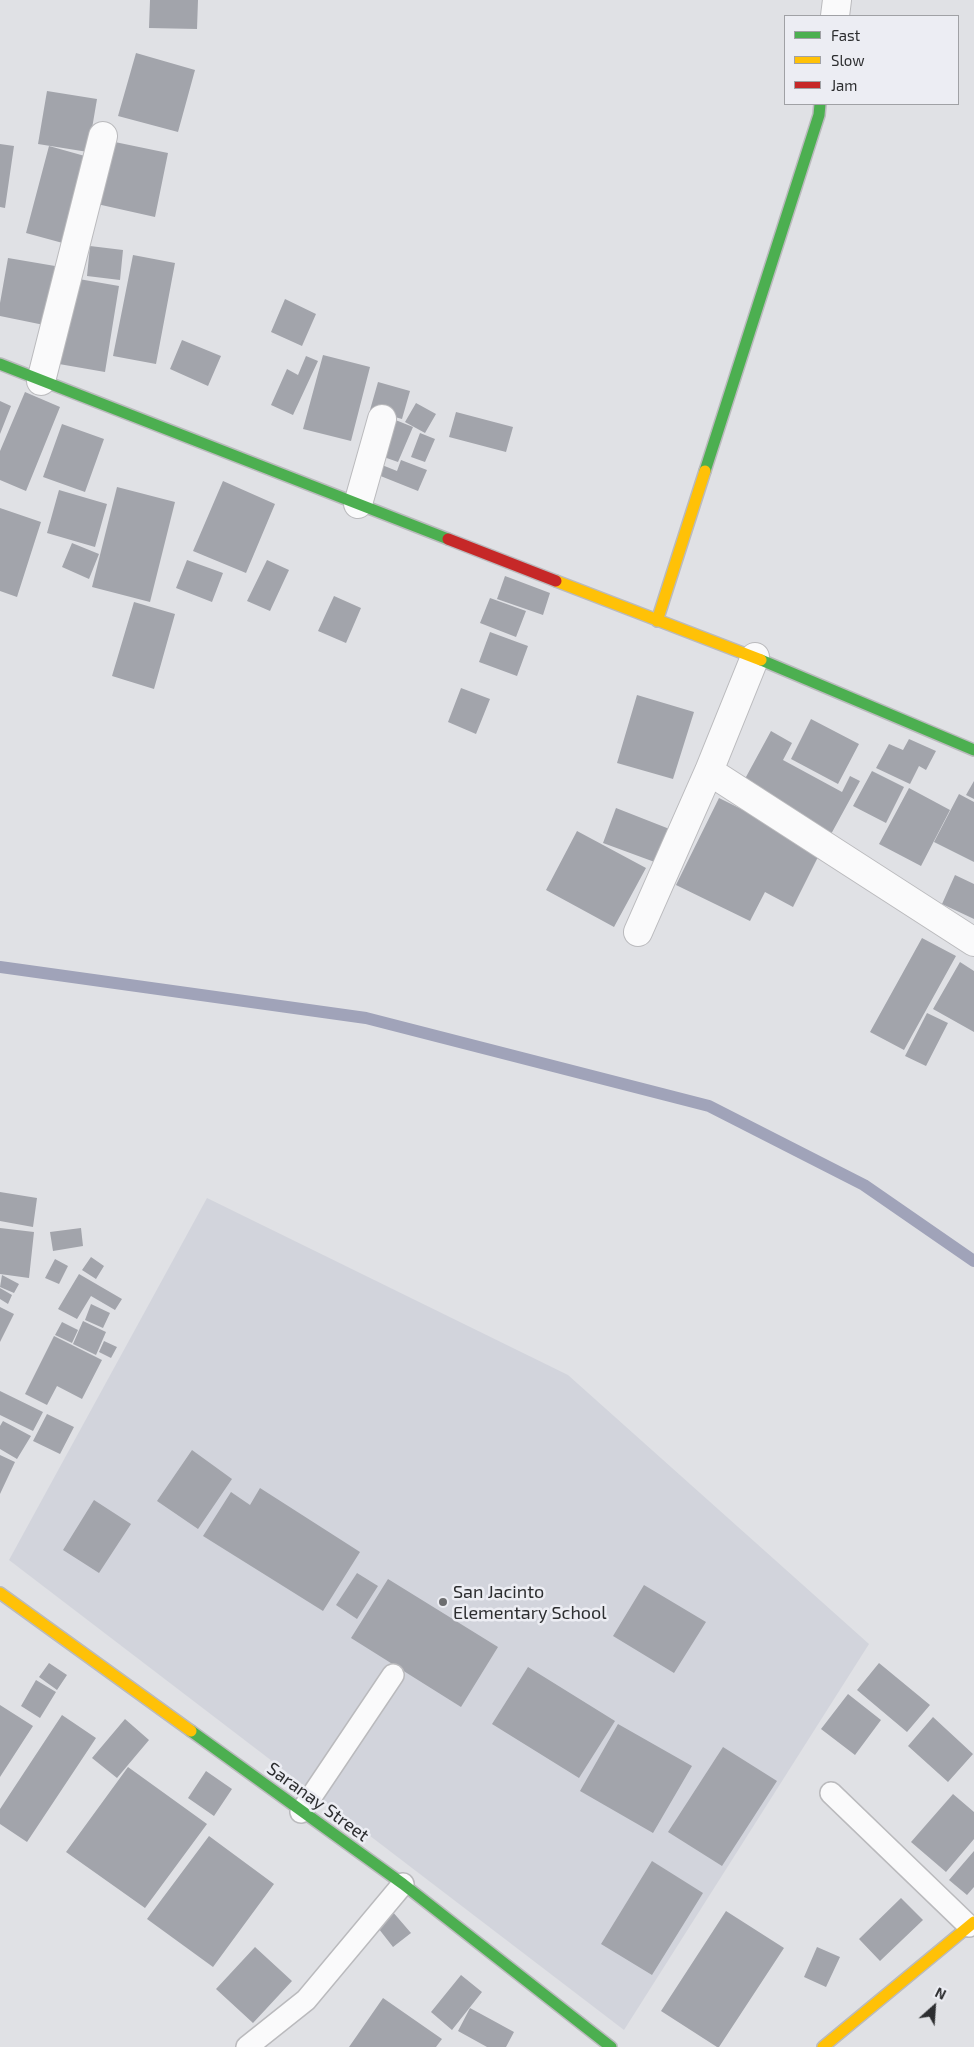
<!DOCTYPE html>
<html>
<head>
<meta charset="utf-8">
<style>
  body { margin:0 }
  #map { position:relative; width:974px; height:2047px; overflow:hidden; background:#e0e1e5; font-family:"Exo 2",sans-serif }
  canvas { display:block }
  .legend { position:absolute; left:784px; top:15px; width:175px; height:90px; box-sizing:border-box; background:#ecedf3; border:1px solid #a0a1a5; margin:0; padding:6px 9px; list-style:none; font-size:15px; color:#2d2e30 }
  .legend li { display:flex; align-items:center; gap:10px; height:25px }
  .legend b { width:25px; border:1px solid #a0a1a5 }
  .north { position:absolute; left:909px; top:1982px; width:50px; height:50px; -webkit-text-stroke:4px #ecedf3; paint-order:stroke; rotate:26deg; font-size:14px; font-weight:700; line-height:20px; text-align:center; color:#2d2e30 }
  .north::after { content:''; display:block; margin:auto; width:18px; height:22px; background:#2d2e30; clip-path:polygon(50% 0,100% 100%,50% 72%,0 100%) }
</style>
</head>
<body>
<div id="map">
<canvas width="974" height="2047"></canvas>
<ul class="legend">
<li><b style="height:6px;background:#4caf50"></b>Fast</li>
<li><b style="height:6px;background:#ffc107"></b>Slow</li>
<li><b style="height:6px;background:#c62828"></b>Jam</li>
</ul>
<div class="north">N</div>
</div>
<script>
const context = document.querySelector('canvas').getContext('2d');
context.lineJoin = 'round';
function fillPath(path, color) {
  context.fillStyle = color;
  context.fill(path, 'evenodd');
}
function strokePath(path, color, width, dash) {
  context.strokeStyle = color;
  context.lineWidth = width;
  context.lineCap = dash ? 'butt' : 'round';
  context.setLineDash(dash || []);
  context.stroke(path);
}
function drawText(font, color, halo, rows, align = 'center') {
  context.font = font + ' "Exo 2",sans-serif';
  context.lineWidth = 5;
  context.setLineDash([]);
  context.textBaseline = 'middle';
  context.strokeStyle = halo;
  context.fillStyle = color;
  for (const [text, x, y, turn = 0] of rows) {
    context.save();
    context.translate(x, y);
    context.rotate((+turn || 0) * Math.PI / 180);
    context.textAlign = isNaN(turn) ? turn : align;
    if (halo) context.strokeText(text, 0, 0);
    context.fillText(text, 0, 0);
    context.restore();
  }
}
const built = new Path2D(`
  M207,1198L568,1375L869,1644L624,2030L9,1560Z`);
const stream = new Path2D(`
  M0,967L366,1018L709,1106L864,1185L974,1261`);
const building = new Path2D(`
  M150,0H198L197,29L149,28Z
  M136,53L195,70L178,132L118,116Z
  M47,91L97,99L88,152L38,144Z
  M110,141L168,153L155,217L97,204Z
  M0,144L14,146L5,208L0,207Z
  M49,146L92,158L70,245L26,233Z
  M90,246L123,250L120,280L87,276Z
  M133,255L175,263L156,364L113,356Z
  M8,258L55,266L44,325L0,316V303Z
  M73,278L119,286L105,372L59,364Z
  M285,299L316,314L302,346L271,332Z
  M182,340L221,356L208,386L170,369Z
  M323,355L370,367L351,441L303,429Z
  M306,356L318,361L293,415L271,405L287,369L298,375Z
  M378,382L410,391L402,419L370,410Z
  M25,392L60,407L26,491L0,480V451Z
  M0,401L11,406L0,434Z
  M416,403L436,414L425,433L405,422Z
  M456,412L513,427L506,452L449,437Z
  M393,419L413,427L398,462L378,455Z
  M62,424L104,439L85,492L43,477Z
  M420,433L435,439L425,462L411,457Z
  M401,460L427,470L418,491L378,475L382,465L397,471Z
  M223,481L275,504L246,573L193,551Z
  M117,487L175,502L150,602L92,587Z
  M59,490L107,504L95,547L47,533Z
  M0,508L41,522L17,597L0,591Z
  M72,543L99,554L89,579L62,567Z
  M187,560L223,573L212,602L176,588Z
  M267,560L289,570L270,611L247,601Z
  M505,576L550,593L543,615L497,599Z
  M334,596L361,608L346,643L318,631Z
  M490,598L526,611L516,637L480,623Z
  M134,602L175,614L154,689L112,676Z
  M490,632L528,646L517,676L479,662Z
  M461,688L490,699L476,734L448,722Z
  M637,695L694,712L673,779L617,763Z
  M811,719L859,744L838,784L791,759Z
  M771,731L792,743L783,760L842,792L850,776L860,781L830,836L740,788Z
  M909,739L936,751L926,770L919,766L910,784L876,768L889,744L903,750Z
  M872,771L904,787L886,823L853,806Z
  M974,781V799L966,795Z
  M909,788L950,810L921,866L879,844Z
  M959,794L974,802V862L934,842Z
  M719,798L822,849L793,907L765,892L750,921L676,885Z
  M616,808L672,830L660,864L603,843Z
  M577,831L646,868L614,927L546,890Z
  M955,875L974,884V919L942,904Z
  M922,938L956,956L904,1050L870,1032Z
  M960,962L974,971V1032L933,1009Z
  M927,1013L948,1023L926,1066L905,1056Z
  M0,1192L37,1198L33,1227L0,1221Z
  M0,1228L34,1232L29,1278L0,1274Z
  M81,1228L83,1246L53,1251L50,1232Z
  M91,1257L104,1266L96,1279L82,1270Z
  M55,1259L68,1266L59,1284L45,1278Z
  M79,1274L122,1299L115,1310L91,1296L77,1319L58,1309Z
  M2,1275L19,1284L14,1293L0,1287Z
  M0,1288L12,1295L8,1304L0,1299Z
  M91,1304L110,1313L103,1328L85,1320Z
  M0,1307L14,1314L0,1342Z
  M83,1321L106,1332L96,1355L73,1344Z
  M62,1322L78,1330L72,1343L55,1335Z
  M54,1336L102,1360L82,1399L57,1386L47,1405L25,1394Z
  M104,1341L117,1347L111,1358L99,1352Z
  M0,1391L43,1412L33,1431L0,1415Z
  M47,1414L74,1427L60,1454L33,1441Z
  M3,1421L31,1436L17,1459L0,1449V1426Z
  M192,1450L232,1479L198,1529L157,1501Z
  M0,1455L15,1462L0,1494Z
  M260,1488L360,1552L323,1611L203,1536L231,1492L250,1505Z
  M94,1500L131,1524L99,1573L63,1550Z
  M357,1573L378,1586L357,1619L336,1605Z
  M388,1579L498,1647L461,1707L351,1638Z
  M644,1585L706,1622L674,1673L613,1636Z
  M49,1663L67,1675L57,1690L39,1677Z
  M879,1663L930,1705L907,1732L857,1690Z
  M528,1667L615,1721L579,1778L492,1724Z
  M36,1680L56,1692L40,1718L21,1706Z
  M848,1694L881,1720L855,1755L821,1729Z
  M0,1705L33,1726L0,1777Z
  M62,1715L96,1738L27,1842L0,1824V1809Z
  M933,1717L973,1754L948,1782L908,1746Z
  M125,1719L149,1740L117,1778L92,1758Z
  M618,1724L692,1766L653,1833L580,1791Z
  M723,1747L777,1781L722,1866L668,1832Z
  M128,1767L207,1824L145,1908L66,1852Z
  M206,1771L232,1789L214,1816L188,1798Z
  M953,1794L974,1812V1839L946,1872L911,1842Z
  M209,1836L274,1884L213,1967L147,1919Z
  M974,1851V1887L967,1895L949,1880Z
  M652,1861L703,1893L652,1975L601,1944Z
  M901,1898L923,1920L880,1961L859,1939Z
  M392,1911L411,1933L393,1947L375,1924Z
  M726,1911L784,1948L719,2047H717L661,2011Z
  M255,1947L292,1981L253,2023L216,1989Z
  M817,1947L840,1957L826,1987L804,1977Z
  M461,1975L482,1992L452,2030L431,2012Z
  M383,1998L442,2039L436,2047H349Z
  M470,2008L514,2032L506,2047H487L458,2031Z`);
const lane = new Path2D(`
  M831,1793L969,1926
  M301,1812L393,1675
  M247,2047L306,2000L403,1884`);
const street = new Path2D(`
  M835,16L837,0
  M41,381L103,136
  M358,504L382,419
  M709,771L974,942
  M638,932L709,771L755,657`);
const fast = new Path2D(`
  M0,364L448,539
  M705,471L819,115L820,104
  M761,660L974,750
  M191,1731L403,1884L611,2047`);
const slow = new Path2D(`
  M556,581L761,660
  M657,621L705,471
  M0,1593L191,1731
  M823,2047L974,1922`);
const jam = new Path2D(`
  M448,539L556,581`);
const markers = [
  [443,1602,5,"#6c6d6f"]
];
const poiNames = [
  ["San Jacinto",453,1592],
  ["Elementary School",453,1613]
];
const streetNames = [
  ["Saranay Street",318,1802,36]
];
fillPath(built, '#d2d4dc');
strokePath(stream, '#a0a3b9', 12);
fillPath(building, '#a2a4ab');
strokePath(lane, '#bababd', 24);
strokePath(street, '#bababd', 30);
strokePath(fast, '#bababd', 14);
strokePath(slow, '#bababd', 14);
strokePath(jam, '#bababd', 14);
strokePath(lane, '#fafafb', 21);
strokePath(street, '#fafafb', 28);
strokePath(fast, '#4caf50', 11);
strokePath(slow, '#ffc107', 11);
strokePath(jam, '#c62828', 11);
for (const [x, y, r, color] of markers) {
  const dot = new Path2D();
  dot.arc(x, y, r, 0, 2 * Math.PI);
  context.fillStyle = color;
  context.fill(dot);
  strokePath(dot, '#ecedf3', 2);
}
drawText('18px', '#2d2e30', '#ecedf3', poiNames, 'left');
drawText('18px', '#2d2e30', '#ecedf3', streetNames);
</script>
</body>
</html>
